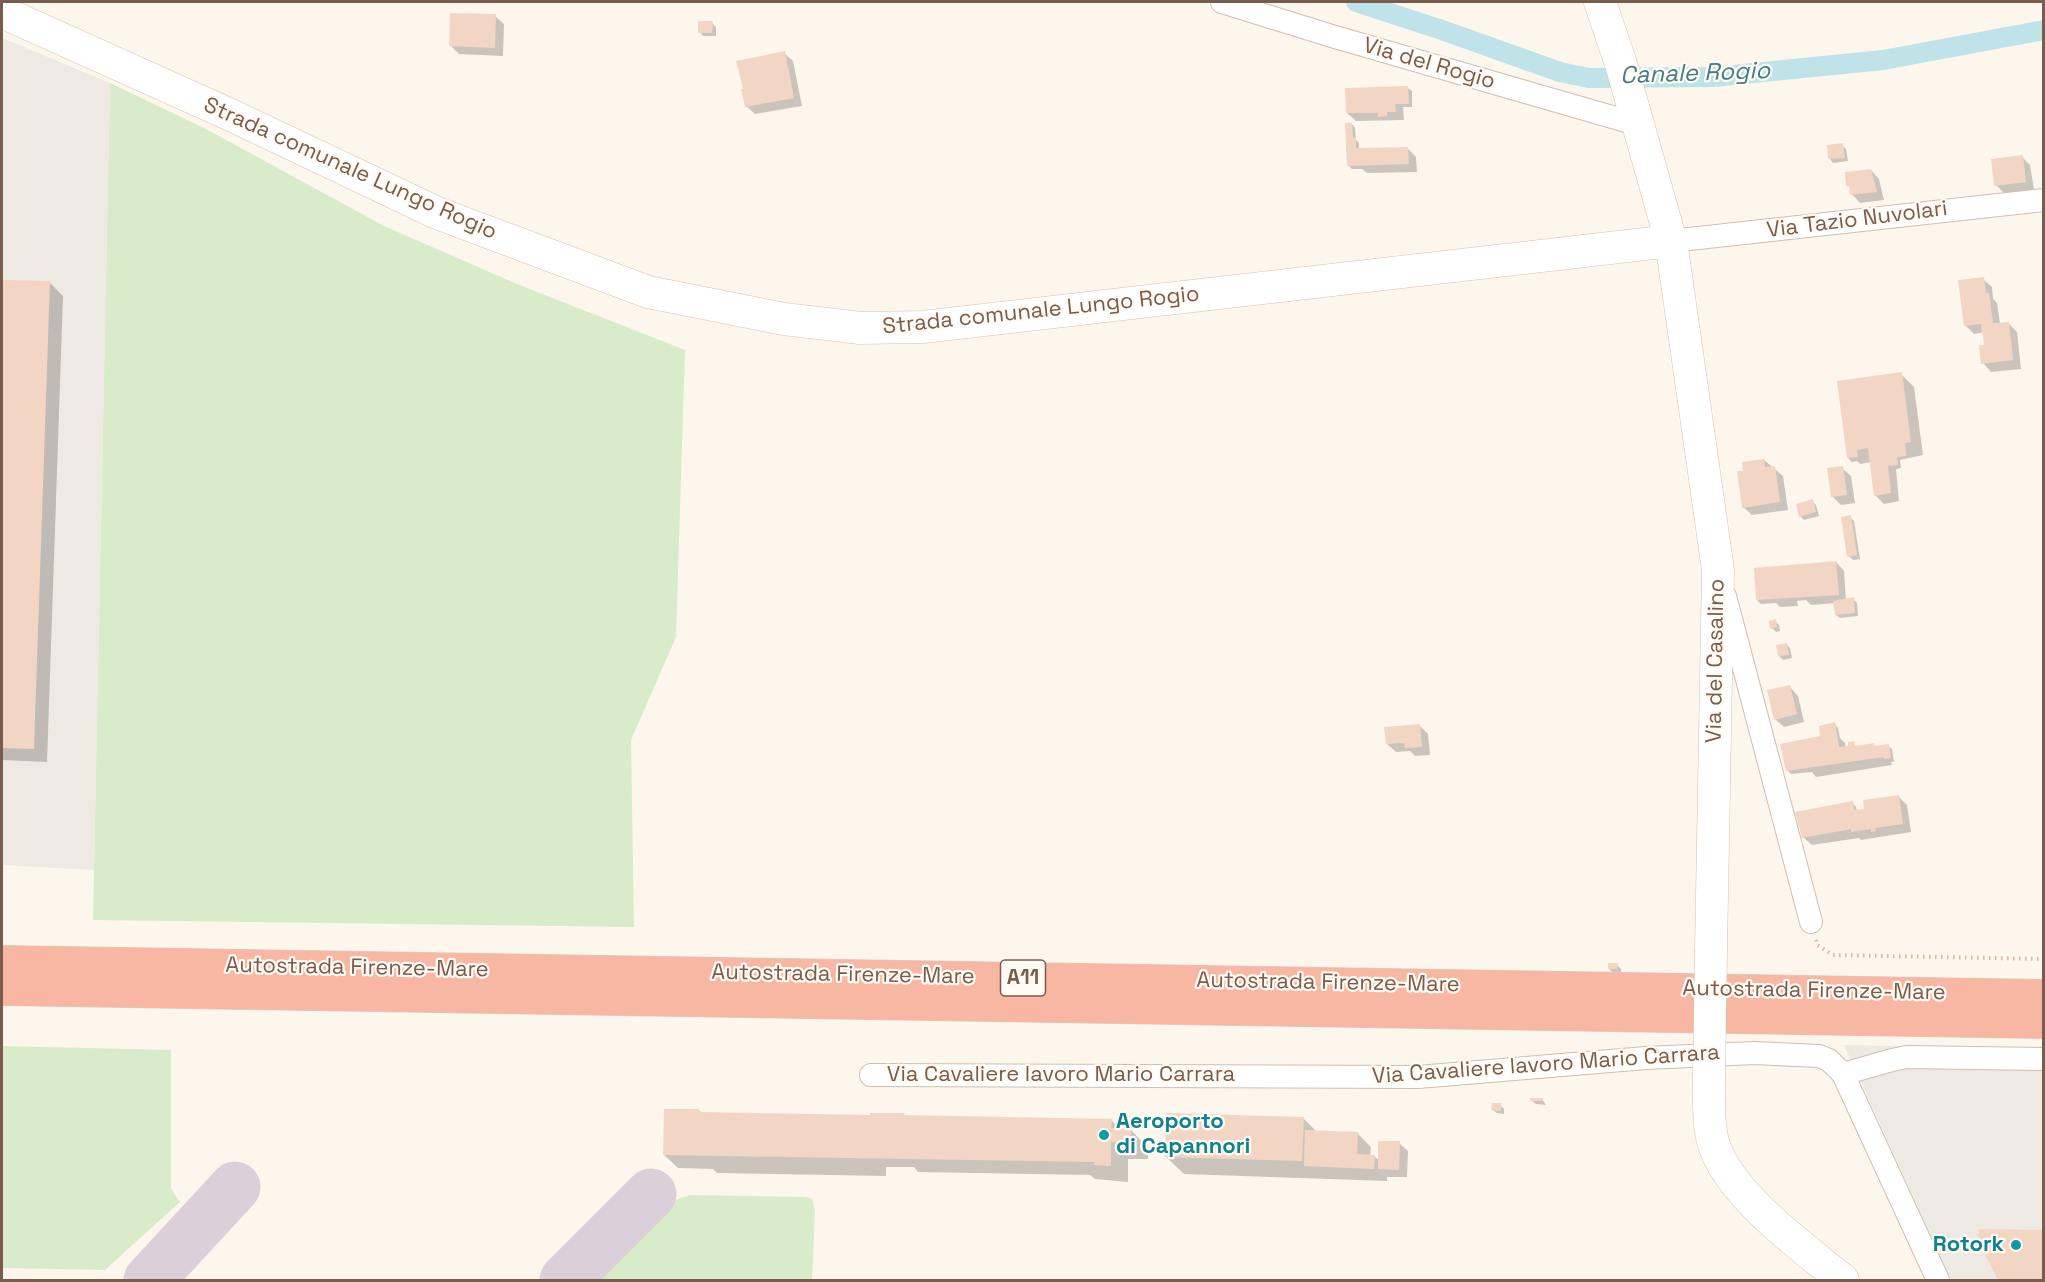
<!DOCTYPE html>
<html>
<head>
<meta charset="utf-8">
<style>
  body { margin:0 }
  #map { position:relative; width:2045px; height:1282px; overflow:hidden; background:#fdf6ec; font-family:"Space Grotesk",sans-serif }
  canvas { display:block }
  .frame { position:absolute; inset:0; border:3px solid #7a5c4d; pointer-events:none }
</style>
</head>
<body>
<div id="map">
<canvas width="2045" height="1282"></canvas>
<div class="frame"></div>
</div>
<script>
const context = document.querySelector('canvas').getContext('2d');
context.lineJoin = 'round';
function fillPath(path, color) {
  context.fillStyle = color;
  context.fill(path, 'evenodd');
}
function strokePath(path, color, width, dash) {
  context.strokeStyle = color;
  context.lineWidth = width;
  context.lineCap = dash ? 'butt' : 'round';
  context.setLineDash(dash || []);
  context.stroke(path);
}
function drawText(font, color, halo, rows, align = 'center') {
  context.font = font + ' "Space Grotesk",sans-serif';
  context.lineWidth = 4.5;
  context.setLineDash([]);
  context.textBaseline = 'middle';
  context.strokeStyle = halo;
  context.fillStyle = color;
  for (const [text, x, y, turn = 0] of rows) {
    context.save();
    context.translate(x, y);
    context.rotate((+turn || 0) * Math.PI / 180);
    context.textAlign = isNaN(turn) ? turn : align;
    if (halo) context.strokeText(text, 0, 0);
    context.fillText(text, 0, 0);
    context.restore();
  }
}
const industrial = new Path2D(`
  M2,38L110,83L94,870L2,865Z
  M1844,1045L2043,1049V1280H1951Z`);
const green = new Path2D(`
  M110,83L206,129L384,226L517,284L685,350L676,637L631,740L634,927L93,920Z
  M2,1046L171,1050V1189L180,1202L105,1270L2,1268Z
  M690,1195L806,1197L812,1199L815,1210L812,1280H587L672,1201Z`);
const shadow = new Path2D(`
  M740,2H778V3H741Z
  M495,16L504,24L503,56L459,54L451,46Z
  M712,23L716,27V36H703L700,32Z
  M784,53L793,61L802,106L755,114L746,106L745,90Z
  M1408,88L1412,91V107H1403L1404,120L1356,121L1347,113Z
  M1352,124L1355,128L1356,140L1359,143V149H1408L1416,157L1417,172L1367,173L1362,169H1352L1348,165Z
  M1842,145L1846,149L1848,161L1833,163L1830,159Z
  M2022,157L2030,165L2034,190L2004,193L1996,185Z
  M1871,170L1879,179L1884,200L1860,203L1852,194L1851,189L1848,185Z
  M1983,279L1992,287L1993,299L1997,303L2000,323H2008L2017,332L2021,369L1991,372L1983,363L1986,346L1984,332L1974,334L1965,325Z
  M2,281L50,283L63,296L47,762L2,760Z
  M1901,374L1914,387L1923,455L1900,460L1901,468L1896,469L1899,501L1884,504L1876,496L1872,462L1860,464L1857,461L1852,462L1848,458Z
  M1764,460L1783,476L1788,510L1752,515L1743,507L1745,472Z
  M1842,468L1851,476L1855,503L1841,505L1832,496Z
  M1812,501L1816,505L1819,516L1804,520L1800,516Z
  M1850,517L1854,521L1860,559L1853,560L1849,556Z
  M1836,562L1844,571L1846,600L1853,599L1857,603L1858,616L1840,618L1836,615L1835,603L1811,605L1806,600L1797,601L1798,606L1780,607L1776,603L1761,604L1757,600Z
  M1775,621L1779,625L1780,631L1776,632L1772,628Z
  M1786,644L1790,648L1792,658L1783,660L1779,656Z
  M1790,687L1798,696L1804,722L1784,727L1775,719Z
  M1835,724L1838,728L1840,738L1845,743L1846,748L1873,744L1876,747L1888,746L1892,749L1894,762H1891L1892,765L1816,777L1812,772L1791,774L1787,770Z
  M1420,726L1428,734L1430,755L1415,756L1410,751L1396,752L1387,744Z
  M1898,796L1907,805L1911,832L1861,840L1859,838L1812,845L1803,837L1852,803L1856,807L1857,812L1865,810Z
  M1617,965L1621,969V973H1613L1609,969Z
  M1542,1099L1546,1105L1536,1104L1532,1101Z
  M1500,1105L1504,1109V1114L1497,1113L1493,1110Z
  M698,1110L702,1113L869,1116L904,1115L906,1117L1111,1120L1120,1130H1131L1148,1148V1159H1128V1182L1095,1179L1090,1175L918,1172L914,1167H886V1176L717,1173L713,1169L678,1168L664,1155Z
  M1303,1118L1317,1132L1358,1134L1371,1147L1370,1156H1374L1380,1161L1399,1143L1408,1151L1407,1177H1387V1181L1184,1174L1166,1157Z
  M1980,1230L2044,1232V1280H2000L1980,1241Z`);
const canal = new Path2D(`
  M1356,2L1439,29L1560,72L1589,78L1713,77L1883,60L2044,30`);
const taxiway = new Path2D(`
  M149,1280L235,1187
  M565,1280L651,1194`);
const building = new Path2D(`
  M450,13L496,14L495,48L449,46Z
  M698,21H713L712,33H698Z
  M785,51L794,98L745,107L741,89H743L736,61Z
  M1408,86L1409,104H1395L1396,112H1387V116L1378,117V113H1346L1345,88Z
  M1345,123H1352L1353,138L1356,137V148L1408,147L1409,164L1347,166Z
  M1843,143L1845,158L1828,159L1827,145Z
  M2023,155L2026,182L1994,186L1991,159Z
  M1871,169L1877,192L1850,195L1849,186H1846L1845,172Z
  M1984,277L1986,293H1989L1993,323L2009,322L2013,360L1981,364L1979,345H1984L1981,324L1964,326L1958,280Z
  M2,280L50,281L34,749L2,748Z
  M1902,372L1911,442L1905,443L1906,456L1897,457L1898,465L1888,466L1891,493L1874,496L1868,448L1857,450L1858,457L1847,458L1837,381Z
  M1764,459L1765,467L1775,466L1780,502L1742,508L1737,471H1743L1742,462Z
  M1843,466L1847,495L1831,497L1827,468Z
  M1813,499L1816,512L1799,517L1796,504Z
  M1851,515L1857,555L1847,557L1841,517Z
  M1836,561L1839,595L1756,600L1754,568Z
  M1854,597L1855,613L1835,615L1833,601Z
  M1776,619L1777,627L1770,629L1769,621Z
  M1787,643L1789,655L1778,656L1776,645Z
  M1790,685L1797,714L1774,720L1767,690Z
  M1835,722L1839,747L1848,746V742L1854,741L1855,746L1874,743V746L1889,744L1891,758L1884,759V757L1786,771L1780,744L1820,736L1819,726Z
  M1420,724L1422,747L1405,748L1404,743L1386,744L1384,727Z
  M1899,795L1903,824L1875,828L1876,831L1871,832V829L1851,832V829L1802,838L1795,812L1853,801L1854,810L1864,809L1863,800Z
  M1608,963H1618L1617,969H1608Z
  M1530,1098H1543V1101H1530Z
  M1492,1103H1501V1111L1491,1110Z
  M664,1109H699V1112L870,1115V1113H905L904,1115L1112,1119L1111,1128L1131,1129V1143L1111,1142V1166L1094,1165V1162L663,1155Z
  M1166,1113L1304,1117L1302,1161L1165,1157Z
  M1305,1130L1358,1132L1357,1154L1375,1155L1374,1169L1304,1166Z
  M1378,1141H1400L1399,1170L1378,1169Z
  M1979,1229L2043,1230V1280H1998L1978,1241Z`);
const path = new Path2D(`
  M1816,940L1817,945L1833,955L2044,959`);
const street = new Path2D(`
  M1222,2L1335,37L1626,121L1638,123
  M1671,241L2044,200
  M1725,596L1811,922
  M1843,1074L1892,1060L1907,1057L2044,1059
  M871,1075L1418,1077L1646,1058L1754,1053L1819,1056L1829,1060L1843,1074L1938,1280`);
const secondary = new Path2D(`
  M1600,2L1621,64L1671,241L1718,570L1711,950
  M2,12L233,116L437,213L648,292L784,319L860,328L923,327L1671,241
  M1709,1076C1709,1094 1708,1114 1711,1132C1718,1187 1801,1246 1843,1280`);
const highway = new Path2D(`
  M2,962L2044,996
  M2,989L2044,1022`);
const secondaryBridge = new Path2D(`
  M1709,1076L1711,950`);
const markers = [
  [1104,1135,6,"#0f9aa8"],
  [2016,1245,6,"#0f9aa8"]
];
const shields = [
  [1023,978,45]
];
const shieldNames = [
  ["A11",1023,978]
];
const streetNames = [
  ["Via del Rogio",1429,64,16],
  ["Strada comunale Lungo Rogio",350,169,24],
  ["Via Tazio Nuvolari",1857,220,-7],
  ["Strada comunale Lungo Rogio",1041,311,-6],
  ["Via del Casalino",1716,661,-89],
  ["Autostrada Firenze-Mare",357,968,1],
  ["Autostrada Firenze-Mare",843,975,1],
  ["Autostrada Firenze-Mare",1328,983,1],
  ["Autostrada Firenze-Mare",1814,991,1],
  ["Via Cavaliere lavoro Mario Carrara",1546,1065,-4],
  ["Via Cavaliere lavoro Mario Carrara",1061,1075]
];
const cultureNames = [
  ["Aeroporto",1116,1122],
  ["di Capannori",1116,1147],
  ["Rotork",2004,1245,"right"]
];
const waterNames = [
  ["Canale Rogio",1695,74,-2]
];
fillPath(industrial, '#efe9e4');
fillPath(green, '#d8ecc9');
fillPath(shadow, '#0003');
strokePath(canal, '#bfe3e8', 20);
strokePath(taxiway, '#dbcfda', 51);
fillPath(building, '#f3d5c3');
strokePath(street, '#d1beb0', 24);
strokePath(secondary, '#d6c0b0', 33);
strokePath(highway, '#dad1cd', 34);
strokePath(path, '#d9b8a5', 4, [1.5, 4.5]);
strokePath(street, '#fff', 22);
strokePath(secondary, '#fff', 32);
strokePath(highway, '#f7b7a3', 33);
strokePath(secondaryBridge, '#d6c0b0', 33, []);
strokePath(secondaryBridge, '#fff', 32);
for (const [x, y, r, color] of markers) {
  const dot = new Path2D();
  dot.arc(x, y, r, 0, 2 * Math.PI);
  context.fillStyle = color;
  context.fill(dot);
  strokePath(dot, '#fffaf3', 2);
}
for (const [x, y, w] of shields) {
  const box = new Path2D();
  box.roundRect(x - w / 2, y - 18, w, 36, 4.5);
  context.fillStyle = '#fffaf3';
  context.fill(box);
  strokePath(box, '#7a5c4d', 1.5);
}
drawText('bold 21px', '#7a5c4d', null, shieldNames);
drawText('22px', '#7a5c4d', '#fffaf3', streetNames);
drawText('bold 22px', '#0d838f', '#fffaf3', cultureNames, 'left');
drawText('italic 24px', '#437c86', '#fffaf3', waterNames);
</script>
</body>
</html>
